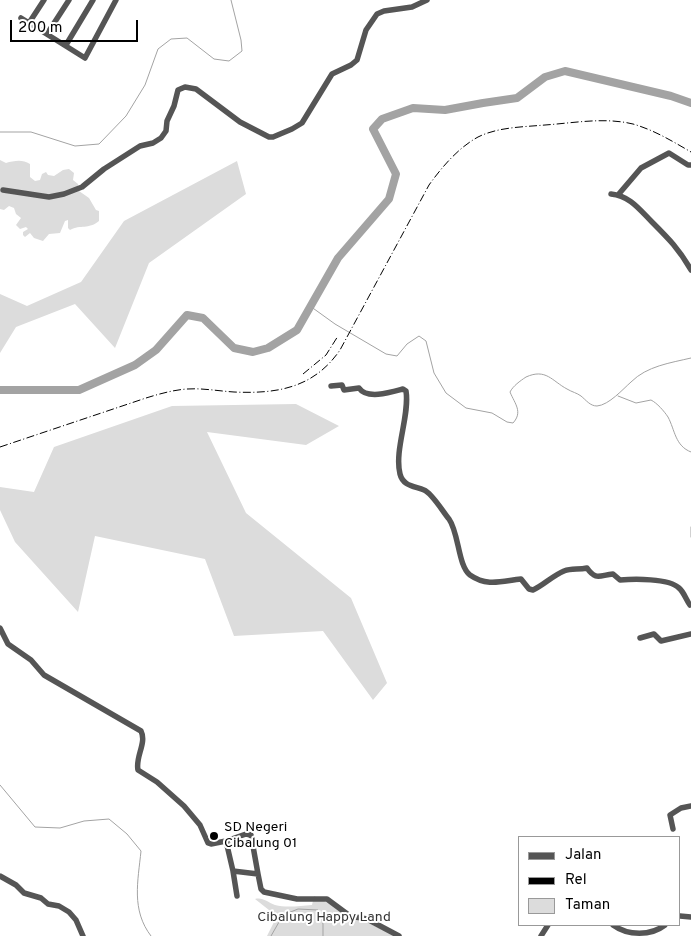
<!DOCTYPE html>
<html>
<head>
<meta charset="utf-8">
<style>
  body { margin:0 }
  #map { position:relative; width:691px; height:936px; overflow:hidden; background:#fff; font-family:Overpass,sans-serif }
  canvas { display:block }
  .legend { position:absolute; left:518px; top:836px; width:162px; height:90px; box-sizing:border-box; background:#fff; border:1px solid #999; margin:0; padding:6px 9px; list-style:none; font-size:15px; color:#000 }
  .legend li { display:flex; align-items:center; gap:10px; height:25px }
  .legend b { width:25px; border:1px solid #999 }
  .scale { position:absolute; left:10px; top:20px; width:128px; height:22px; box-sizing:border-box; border:2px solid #000; border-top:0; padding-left:6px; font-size:15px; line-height:18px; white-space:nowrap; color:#000; -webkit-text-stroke:4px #fff; paint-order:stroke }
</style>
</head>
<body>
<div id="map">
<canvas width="691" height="936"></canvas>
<ul class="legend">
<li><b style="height:6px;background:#555"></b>Jalan</li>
<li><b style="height:6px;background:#000"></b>Rel</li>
<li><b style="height:14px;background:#dcdcdc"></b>Taman</li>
</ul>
<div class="scale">200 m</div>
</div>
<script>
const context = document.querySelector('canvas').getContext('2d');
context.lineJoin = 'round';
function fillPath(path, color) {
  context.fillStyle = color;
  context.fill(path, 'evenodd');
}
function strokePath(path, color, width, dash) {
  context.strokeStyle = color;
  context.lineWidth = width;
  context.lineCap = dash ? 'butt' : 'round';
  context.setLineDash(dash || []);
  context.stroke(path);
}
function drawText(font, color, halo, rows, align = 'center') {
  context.font = font + ' Overpass,sans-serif';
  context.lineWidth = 4;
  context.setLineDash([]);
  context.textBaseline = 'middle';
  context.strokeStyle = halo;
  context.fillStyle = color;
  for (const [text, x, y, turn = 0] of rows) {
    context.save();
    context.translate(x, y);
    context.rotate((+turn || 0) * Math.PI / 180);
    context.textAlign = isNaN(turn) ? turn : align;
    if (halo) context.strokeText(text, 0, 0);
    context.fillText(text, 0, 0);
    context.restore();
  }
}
const green = new Path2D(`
  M0,160L6,163C14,161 22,159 30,164V177L35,181L40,180L42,174L46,172L48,175L54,176L63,170L69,169L74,173L73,180L78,184L79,191L89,198L96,210L99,211V221C88,230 81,224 70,230L68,228V220L65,221L60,233L49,234L43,241L34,238L30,233L25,237L23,235V232L28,229L26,227L20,229L16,225L21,218L16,214L14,208L9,206L4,210L0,209Z
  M237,161L246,194L149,263L115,348L75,304L16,327L0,353V294L27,306L81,282L124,221Z
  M296,404L339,426L306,445L207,432L246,513L351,598L387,683L373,700L323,631L234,636L205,559L95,536L78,612L15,542L0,510V487L34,492L54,447L172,406Z
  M314,896L387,932L401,936H267L276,918L274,914L255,899C263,897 267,902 275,905C286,908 300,906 312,905Z`);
const stream = new Path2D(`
  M0,132H31L75,146L99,144L126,116L145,85L158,49L171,39L187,38L214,59L229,61L242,51L241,40L231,0
  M310,306L335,324L386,354L397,356L407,344L419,336L426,341L434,373L446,393L466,408L492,413L507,422L513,423C523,412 515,404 510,392C513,386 520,381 526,377C546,368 552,381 567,389C572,392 577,393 581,396C586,400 590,406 597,406C609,405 623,389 631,382C647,366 670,363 691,358
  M618,396L636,403L651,400C657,403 664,411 668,417C675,430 675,446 691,452
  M691,527V537
  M0,785L35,827L60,828L84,821L109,819L127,834L141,851C138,881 131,910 151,936
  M271,936L283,915L298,909L318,910L323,924V936`);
const river = new Path2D(`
  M0,390H79L135,365L156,350L187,315L203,318L234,348L253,352L268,348L297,330L338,258L389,199L396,174L373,129L382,119L413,108L445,110L483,103L517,98L545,77L565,71L671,96L691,103`);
const minor = new Path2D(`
  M21,18L85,58L116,0
  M29,23L44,0
  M47,34L69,0
  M66,45L93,0
  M3,190L49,197L64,194L82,187L104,169L140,146L153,143L161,138L166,131L167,121L174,106L178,90L185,87L196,89L240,122L269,137H273L292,129L302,123L332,74L351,65L357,60L366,30L377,14L384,11L412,7L427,0
  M611,194C630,196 639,209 652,222C669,239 679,249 691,270
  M618,195L641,168L669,153L688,165H691
  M331,386L342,385L344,390L359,388C367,400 392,392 403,389L406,391C410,415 394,450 400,474C403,486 414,486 424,490C432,493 443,512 449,519C459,533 458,566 470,575C487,587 502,581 521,579L529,589L533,590C544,585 552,576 564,571C572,568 578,570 587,568C596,581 600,575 613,574L620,580C633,579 669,578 679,588C684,592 686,600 690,605
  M0,628L8,644L31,660L44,675L141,731C147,743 135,757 138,770L157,782L184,806L200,825L208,843L211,844L226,841L233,871L258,874L261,889L264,892L297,899H327L350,916L367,919L399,936
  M640,638L654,634L661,641L691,634
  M673,829L670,815L681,808L691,806
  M226,841L246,834L251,835L258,874
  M233,871L237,896
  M0,876L16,885L24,893L41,898L48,904L59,906L69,912L76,920L83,936
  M680,916L691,917
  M613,925C628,936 651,936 665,925
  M541,936L548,925`);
const rail = new Path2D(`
  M303,374L326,355L338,336
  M0,447L146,398C159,394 173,390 187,389C203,388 218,391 234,392C277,394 314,388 340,350L429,185C442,167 458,148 478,137C498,127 523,127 545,125C574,123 604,117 633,124C654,130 672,141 691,152`);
const markers = [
  [214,836,5,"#000"]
];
const poiNames = [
  ["SD Negeri",224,828],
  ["Cibalung 01",224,844]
];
const parkNames = [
  ["Cibalung Happy Land",324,918]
];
fillPath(green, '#dcdcdc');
strokePath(stream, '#a3a3a3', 1);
strokePath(river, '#a3a3a3', 8);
strokePath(minor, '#555', 5.5);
strokePath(rail, '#000', 1, [8, 2.5, 1, 2.5]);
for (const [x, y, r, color] of markers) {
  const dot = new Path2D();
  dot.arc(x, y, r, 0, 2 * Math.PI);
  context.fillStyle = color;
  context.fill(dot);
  strokePath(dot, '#fff', 2);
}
drawText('14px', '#000', '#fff', poiNames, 'left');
drawText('14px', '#333', '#fff', parkNames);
</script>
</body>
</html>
